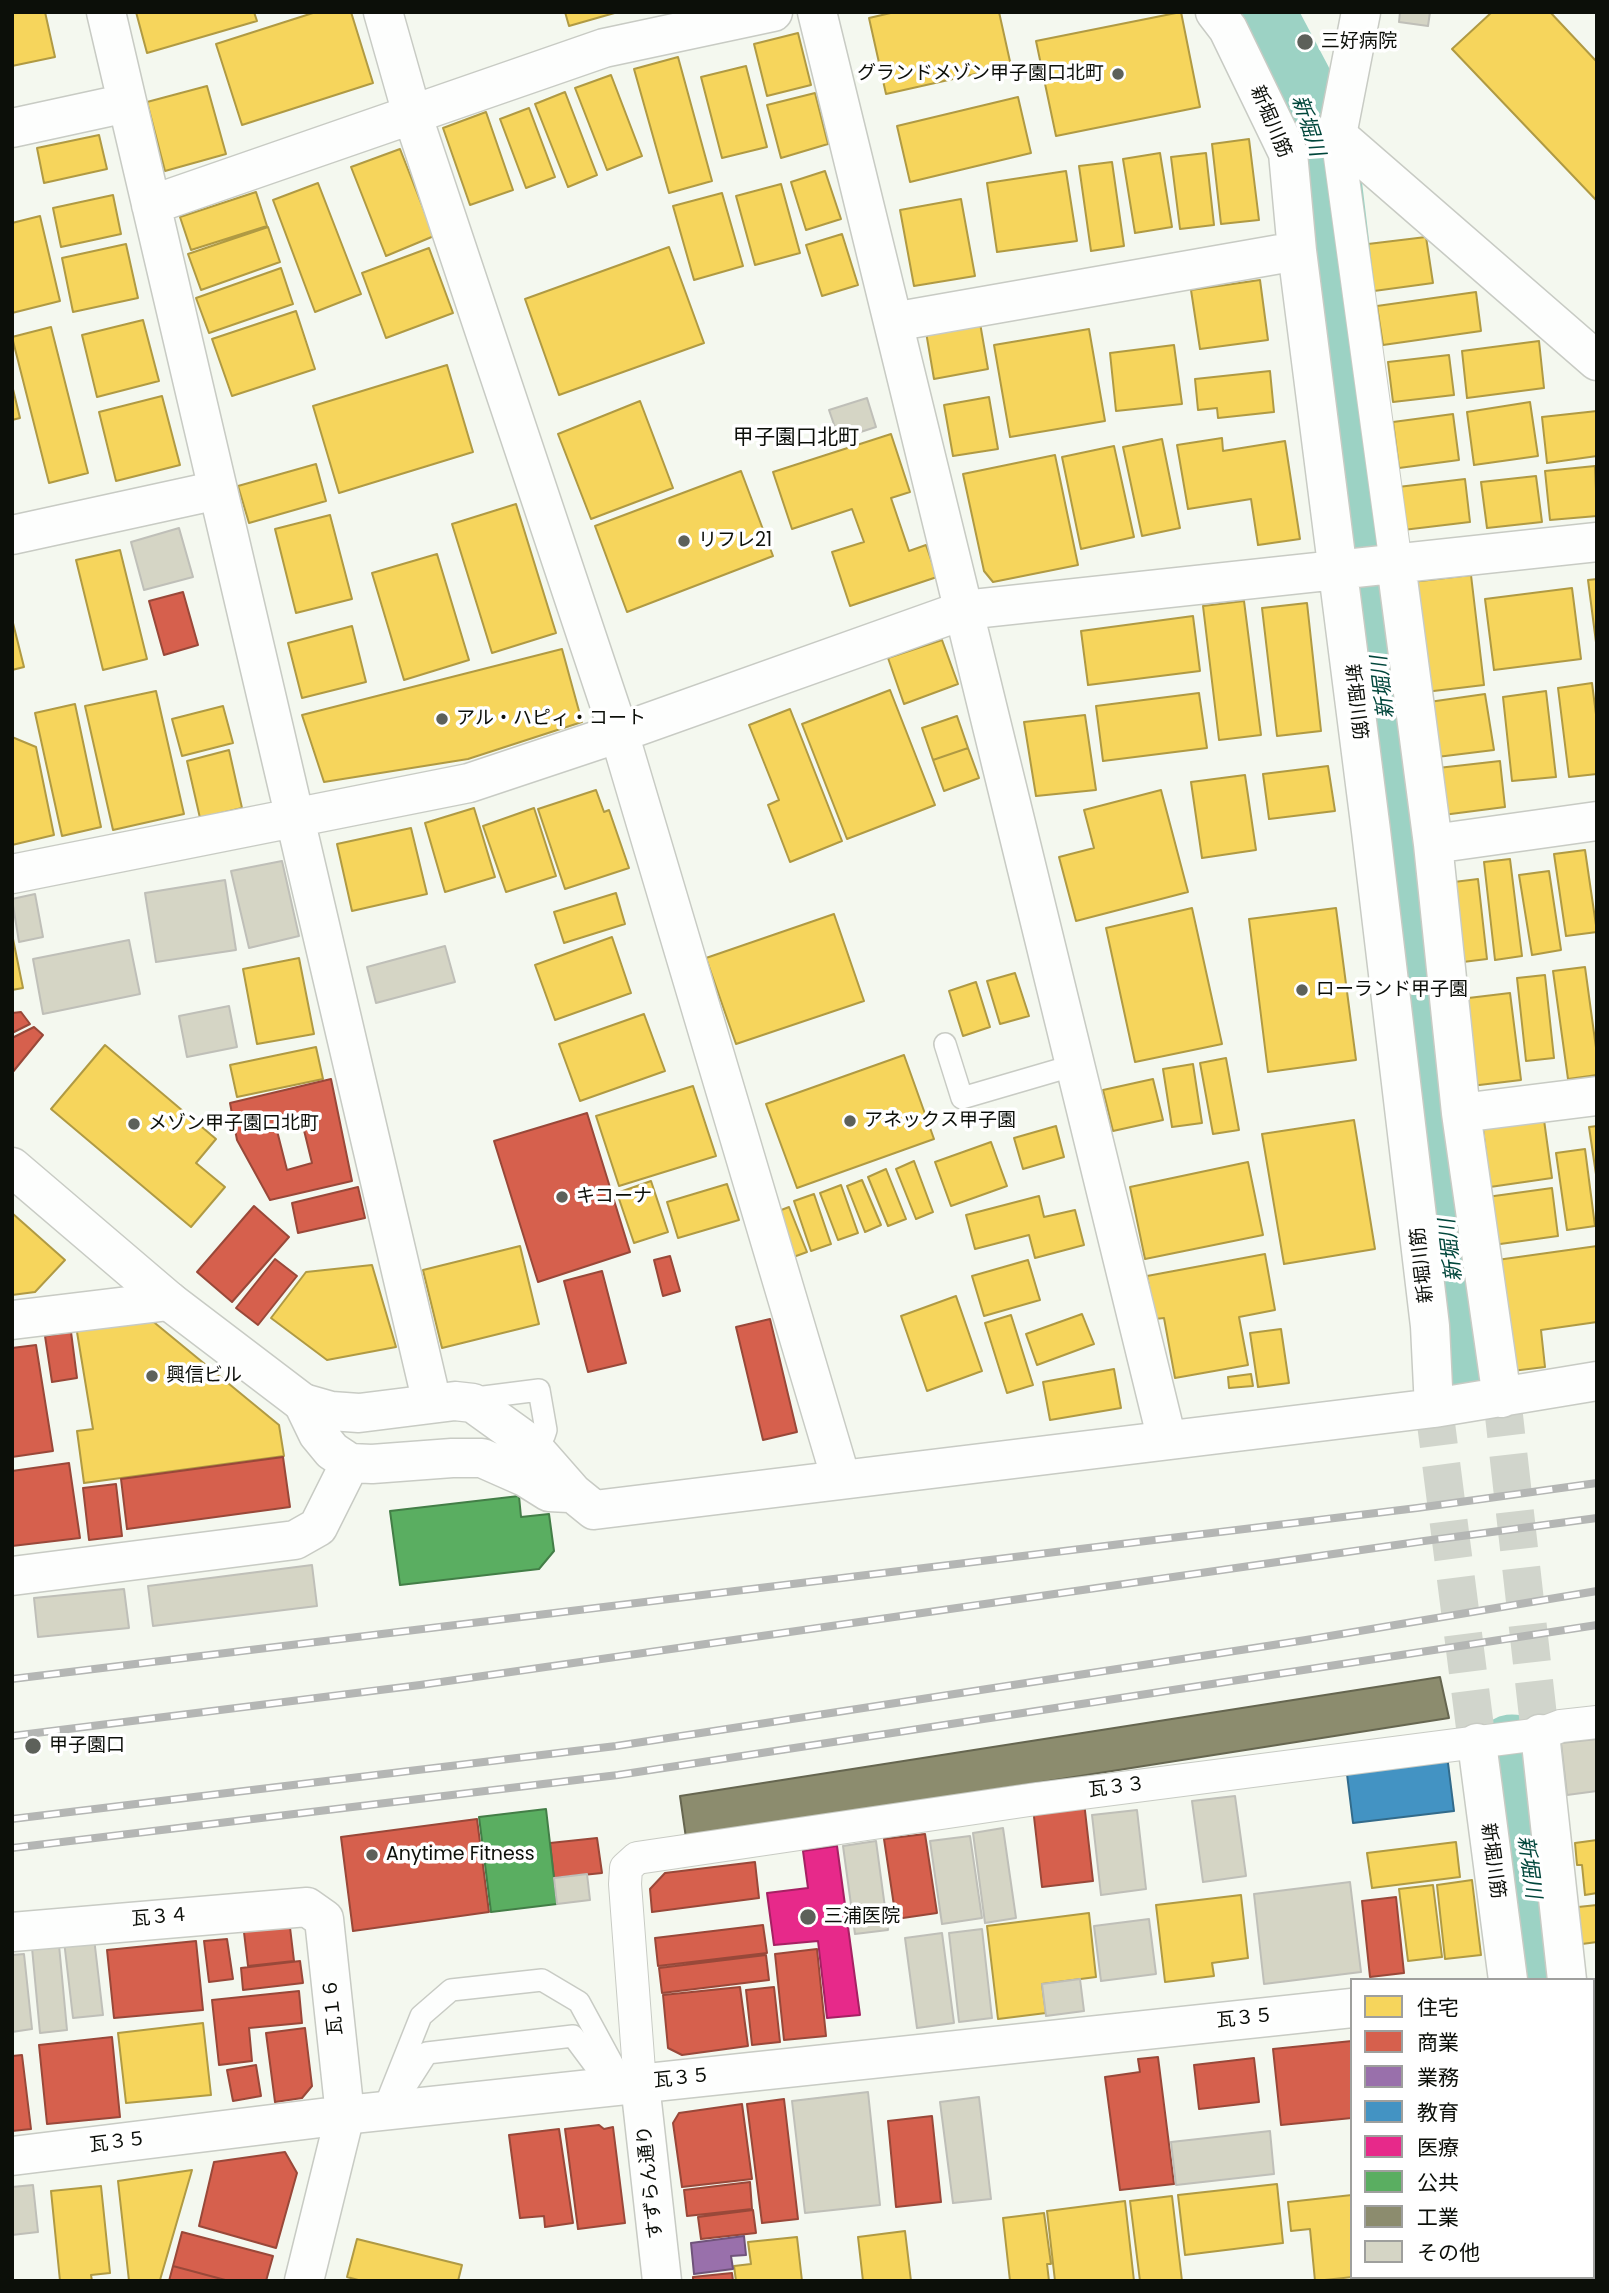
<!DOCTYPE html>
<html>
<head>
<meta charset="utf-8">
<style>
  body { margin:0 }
  #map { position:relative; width:1609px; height:2293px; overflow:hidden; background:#f4f8ef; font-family:Poppins,"Noto Sans JP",sans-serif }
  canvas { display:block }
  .frame { position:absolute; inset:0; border:14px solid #0c0f09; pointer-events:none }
  .legend { position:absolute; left:1350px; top:1978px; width:245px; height:301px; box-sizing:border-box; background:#fff; border:2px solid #9e9f9d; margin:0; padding:9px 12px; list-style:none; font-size:21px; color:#0c0f09 }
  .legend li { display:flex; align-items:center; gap:14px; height:35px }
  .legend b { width:35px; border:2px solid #9e9f9d }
</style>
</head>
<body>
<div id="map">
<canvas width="1609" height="2293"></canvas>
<div class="frame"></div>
<ul class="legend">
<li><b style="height:19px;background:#f6d55c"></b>住宅</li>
<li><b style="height:19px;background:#d6604d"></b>商業</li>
<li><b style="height:19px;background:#9970ab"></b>業務</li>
<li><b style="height:19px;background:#4393c3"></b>教育</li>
<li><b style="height:19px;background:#e7298a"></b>医療</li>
<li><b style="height:19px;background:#5aae61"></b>公共</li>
<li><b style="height:19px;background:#8c8c6e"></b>工業</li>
<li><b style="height:19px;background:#d5d5c5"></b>その他</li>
</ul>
</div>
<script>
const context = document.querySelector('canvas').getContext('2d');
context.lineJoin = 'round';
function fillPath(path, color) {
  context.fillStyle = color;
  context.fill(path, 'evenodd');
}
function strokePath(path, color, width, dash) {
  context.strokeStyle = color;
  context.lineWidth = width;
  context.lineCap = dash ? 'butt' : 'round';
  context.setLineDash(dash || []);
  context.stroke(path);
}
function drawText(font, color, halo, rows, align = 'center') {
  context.font = font + ' Poppins,"Noto Sans JP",sans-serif';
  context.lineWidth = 7;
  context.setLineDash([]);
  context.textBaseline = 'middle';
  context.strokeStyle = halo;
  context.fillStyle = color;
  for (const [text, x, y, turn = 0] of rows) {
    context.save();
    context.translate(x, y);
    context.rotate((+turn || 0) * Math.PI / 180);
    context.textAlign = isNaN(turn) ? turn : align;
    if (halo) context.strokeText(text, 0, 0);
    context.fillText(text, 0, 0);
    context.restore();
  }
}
const homes = new Path2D(`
  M12,12H45L55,57L12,66Z
  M136,12H254L257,21L147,53Z
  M316,12H351L373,83L242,125L216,44Z
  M565,12H618L569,26Z
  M895,12H999L1011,66L886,94L869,18Z
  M1181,12L1200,107L1056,136L1036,41Z
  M1492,12H1550L1597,62V201L1452,49Z
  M798,33L811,85L767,96L754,44Z
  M678,57L712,181L669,193L634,69Z
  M746,66L767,147L722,158L701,77Z
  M611,75L642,156L607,170L575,88Z
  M207,86L226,154L165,171L147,102Z
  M565,92L597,175L568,187L535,104Z
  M815,93L828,144L781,158L767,105Z
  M1018,97L1031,153L910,182L897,126Z
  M529,108L555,177L526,188L500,119Z
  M486,112L513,190L470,205L443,128Z
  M99,135L107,169L44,183L37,148Z
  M1249,139L1259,220L1221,224L1212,144Z
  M400,149L434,236L386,256L351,167Z
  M1160,153L1172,227L1135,233L1123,159Z
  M1206,153L1214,225L1180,229L1171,157Z
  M1112,162L1124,246L1091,251L1079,166Z
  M825,171L841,219L806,230L791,182Z
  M1066,171L1077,241L997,252L987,183Z
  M318,183L361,294L315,312L273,200Z
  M781,184L800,253L755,265L736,196Z
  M256,192L267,226L191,250L180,217Z
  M722,193L743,266L694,280L673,206Z
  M113,195L121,234L61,247L53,208Z
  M961,199L975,276L914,286L900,210Z
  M40,216L60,301L12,313V223Z
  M268,227L280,262L201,290L188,254Z
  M842,234L858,285L822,296L806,245Z
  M1426,237L1433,283L1374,291L1368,244Z
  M126,244L138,298L73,312L62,258Z
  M669,247L704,343L559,395L525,299Z
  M429,248L453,313L386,338L362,273Z
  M281,268L293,304L209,333L196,298Z
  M1260,280L1268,340L1200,349L1191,290Z
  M1476,292L1481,331L1383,345L1377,306Z
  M296,311L315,369L232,396L212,339Z
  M143,320L159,381L97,397L82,335Z
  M980,323L988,369L934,379L926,332Z
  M51,327L88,473L49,483L12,337Z
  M1089,329L1105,421L1010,437L994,345Z
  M1539,341L1544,388L1467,398L1462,351Z
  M1174,345L1182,404L1116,411L1110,353Z
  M1449,355L1454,395L1393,402L1388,362Z
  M447,365L473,452L339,493L313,406Z
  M1270,371L1274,412L1218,418L1217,408L1198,410L1195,379Z
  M12,385L20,418L12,420Z
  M162,396L180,465L116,481L99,412Z
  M989,397L998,449L953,456L944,405Z
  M640,401L673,488L591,519L558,434Z
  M1530,402L1538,456L1474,465L1467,412Z
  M1597,411V456L1547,463L1542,417Z
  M1453,414L1459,460L1399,468L1393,422Z
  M891,434L910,492L891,498L909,551L926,545L937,577L850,606L832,552L864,542L852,509L792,529L773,472Z
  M1222,438L1223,451L1285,441L1300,539L1258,545L1251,499L1188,509L1177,445Z
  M1162,439L1180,528L1142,536L1123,447Z
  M1114,446L1134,537L1081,549L1062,457Z
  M1055,455L1078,565L993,582L984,571L963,474Z
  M316,464L326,501L249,523L238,486Z
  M1595,466L1597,516L1550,520L1545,471Z
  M741,471L773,556L627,612L595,526Z
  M1536,476L1542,522L1487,528L1481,482Z
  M1465,479L1470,522L1403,530L1398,487Z
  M516,504L556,633L492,653L452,524Z
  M330,515L352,599L296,613L275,529Z
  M120,550L147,659L103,670L76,560Z
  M437,554L469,660L404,680L372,573Z
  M1471,575L1484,685L1425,692L1412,582Z
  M1597,579V650L1588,580Z
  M1572,588L1581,659L1494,670L1485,599Z
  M1244,601L1261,735L1219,740L1203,606Z
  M1307,603L1321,731L1277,736L1262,608Z
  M1193,616L1200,671L1088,685L1081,631Z
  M12,619L24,667L12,670Z
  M352,626L366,682L302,698L288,643Z
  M942,640L958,684L904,704L888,658Z
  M562,649L582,722L468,759L324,782L302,715Z
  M1592,683L1597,722V774L1569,777L1558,688Z
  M890,690L935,805L847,839L802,724Z
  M156,691L184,814L113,830L85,706Z
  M1546,691L1556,777L1512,781L1503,697Z
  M1199,693L1207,748L1103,761L1096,706Z
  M1485,694L1494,750L1437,757L1429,702Z
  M75,704L101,827L62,836L35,713Z
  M223,706L233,743L182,756L172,719Z
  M790,709L842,841L790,862L768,805L779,800L749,725Z
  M1085,715L1096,790L1036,796L1024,722Z
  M957,716L968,748L933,760L922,728Z
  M12,737L36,747L54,835L12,845Z
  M968,748L979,778L944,791L933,760Z
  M229,750L242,808L200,818L187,761Z
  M1500,761L1505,807L1443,815L1438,768Z
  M1328,766L1335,811L1269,819L1263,774Z
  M1245,775L1256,850L1202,858L1191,782Z
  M596,790L604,812L609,810L629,868L565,889L538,809Z
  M1161,790L1188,892L1076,921L1059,857L1094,848L1084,810Z
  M474,808L495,877L445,892L425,823Z
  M534,808L556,876L506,892L483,826Z
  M411,828L427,894L352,911L337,844Z
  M1585,850L1597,932L1566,936L1554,854Z
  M1510,859L1522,956L1495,960L1484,862Z
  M1549,871L1561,950L1532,955L1519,875Z
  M1478,879L1487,959L1455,963L1446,883Z
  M616,893L625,924L564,943L554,912Z
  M1192,908L1222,1044L1135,1062L1106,928Z
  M1336,908L1356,1060L1268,1072L1249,919Z
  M834,914L864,1001L736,1044L706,958Z
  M12,934L23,988L12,990Z
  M612,937L631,993L555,1020L535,965Z
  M299,958L314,1034L257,1044L243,969Z
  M1585,967L1597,1055V1075L1568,1079L1553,971Z
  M1015,973L1029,1016L1000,1024L987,981Z
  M1545,975L1554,1058L1526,1061L1517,978Z
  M976,982L990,1027L963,1036L949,991Z
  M1510,993L1521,1080L1471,1086L1460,999Z
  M644,1014L665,1071L580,1101L559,1044Z
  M105,1045L216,1139L196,1163L225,1187L191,1227L51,1109Z
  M316,1047L323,1079L237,1097L230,1065Z
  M904,1055L934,1139L797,1188L766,1104Z
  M1226,1058L1239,1130L1213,1134L1200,1063Z
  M1193,1064L1202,1123L1172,1127L1163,1069Z
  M1153,1079L1163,1120L1113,1131L1103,1090Z
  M693,1086L716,1156L619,1186L596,1116Z
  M1354,1120L1375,1249L1284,1264L1262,1134Z
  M1544,1120L1552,1178L1490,1187L1483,1129Z
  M1056,1126L1064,1157L1023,1169L1014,1138Z
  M1597,1126V1181L1589,1127Z
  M991,1142L1007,1186L951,1206L935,1162Z
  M1585,1149L1595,1226L1567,1230L1556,1153Z
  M914,1161L933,1212L916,1219L896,1169Z
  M1248,1162L1263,1235L1145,1259L1130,1187Z
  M886,1169L906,1219L888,1226L868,1177Z
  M862,1180L881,1225L865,1232L847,1186Z
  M651,1181L668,1232L634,1243L617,1193Z
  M727,1184L739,1220L678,1238L667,1202Z
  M841,1185L858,1233L838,1240L820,1193Z
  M1552,1188L1558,1236L1493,1245L1487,1197Z
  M814,1194L831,1244L811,1251L794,1201Z
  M1039,1196L1044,1217L1075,1210L1084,1245L1035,1258L1029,1235L975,1249L966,1215Z
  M789,1207L807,1252L788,1259L771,1214Z
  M12,1213L65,1260L35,1292L12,1295Z
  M520,1246L539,1324L442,1348L423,1270Z
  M1597,1246V1322L1541,1330L1545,1367L1512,1371L1497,1260Z
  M1265,1254L1275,1310L1239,1317L1248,1365L1175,1378L1164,1318L1155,1319L1147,1276Z
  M1028,1260L1040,1300L984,1316L972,1276Z
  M372,1265L396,1347L327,1360L271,1318L306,1272Z
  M956,1296L982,1371L927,1391L901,1316Z
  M1082,1314L1094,1344L1037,1365L1026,1334Z
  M1011,1315L1033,1385L1007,1393L985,1323Z
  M150,1319L279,1425L284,1456L84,1483L77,1431L93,1429L76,1326Z
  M1281,1329L1289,1383L1258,1387L1250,1333Z
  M1114,1369L1121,1408L1050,1420L1043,1382Z
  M1251,1374L1253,1386L1229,1388L1228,1377Z
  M1597,1840V1893L1585,1895L1582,1865H1577L1575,1843Z
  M1456,1842L1460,1877L1372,1888L1367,1853Z
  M1472,1880L1481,1955L1445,1959L1437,1885Z
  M1433,1885L1442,1957L1408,1961L1399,1889Z
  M1241,1895L1248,1958L1212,1963L1214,1976L1165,1982L1156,1905Z
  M1597,1905V1942L1582,1944L1578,1907Z
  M1089,1913L1096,1977L1042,1984L1046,2013L998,2019L987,1926Z
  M203,2023L211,2095L126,2103L118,2033Z
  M192,2170L160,2280L129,2281L118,2181Z
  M1277,2184L1283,2243L1185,2255L1178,2195Z
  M101,2186L110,2273L91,2275L92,2281H60L51,2191Z
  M1352,2195L1353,2277L1315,2281L1310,2229L1291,2231L1288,2202Z
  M1172,2196L1182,2281H1140L1130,2201Z
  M1125,2201L1134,2281H1055L1047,2211Z
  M1044,2213L1051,2264H1047L1049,2281H1010L1003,2218Z
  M905,2231L911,2281H863L858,2237Z
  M797,2237L802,2281H736L734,2266L751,2264L748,2242Z
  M357,2239L462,2265L458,2281H362L347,2277Z`);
const shops = new Path2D(`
  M183,592L198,645L164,655L149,601Z
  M21,1012L30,1024L12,1033V1013Z
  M34,1027L43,1035L12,1073V1038Z
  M331,1079L352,1181L270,1200L237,1140L230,1103ZM278,1117L286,1121L301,1118L312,1163L287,1170L274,1119Z
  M587,1113L630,1252L538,1282L494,1141Z
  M358,1187L365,1218L298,1233L292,1203Z
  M254,1206L289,1237L232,1302L197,1272Z
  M670,1256L680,1291L663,1296L654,1260Z
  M275,1259L297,1276L258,1325L236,1308Z
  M602,1271L626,1363L588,1372L564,1281Z
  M770,1319L797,1432L763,1440L736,1327Z
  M71,1332L77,1378L52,1382L45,1336Z
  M36,1345L53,1451L12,1457V1348Z
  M283,1457L290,1507L127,1529L121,1479Z
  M69,1463L80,1538L12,1546V1471Z
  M116,1484L122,1536L89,1540L83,1488Z
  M1084,1802L1093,1881L1042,1887L1033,1808Z
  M477,1819L489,1912L353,1931L341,1837Z
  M925,1834L937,1913L896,1919L884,1839Z
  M597,1838L602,1873L554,1878L550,1843Z
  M755,1862L759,1898L652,1912L650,1889L665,1873Z
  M1396,1897L1404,1973L1370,1977L1362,1901Z
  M289,1919L294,1961L248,1966L243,1924Z
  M763,1925L767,1953L658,1966L655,1938Z
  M227,1939L233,1979L209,1982L204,1941Z
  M196,1941L203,2010L114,2018L107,1950Z
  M817,1949L826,2036L784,2040L775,1954Z
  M766,1955L769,1980L662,1993L659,1968Z
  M300,1961L303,1983L243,1990L241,1968Z
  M740,1987L748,2046L682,2055L668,2048L663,1995Z
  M774,1987L780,2042L752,2045L746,1990Z
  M299,1991L302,2023L249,2028L252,2061L219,2065L212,2000Z
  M305,2028L312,2086L302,2098L275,2102L266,2033Z
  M112,2037L120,2117L47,2124L39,2045Z
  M1352,2041V2118L1281,2125L1273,2049Z
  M22,2055L31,2129L12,2131V2056Z
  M1158,2057L1174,2184L1120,2190L1105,2077L1140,2072L1138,2059Z
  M1254,2058L1259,2102L1199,2109L1194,2065Z
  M256,2065L261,2096L233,2101L227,2070Z
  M784,2099L798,2219L762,2223L747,2104Z
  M742,2104L752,2179L682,2187L673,2123L679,2113Z
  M932,2116L941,2202L896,2207L888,2121Z
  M599,2125L604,2129L613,2127L625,2223L578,2229L565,2129Z
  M559,2129L573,2223L545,2227L544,2216L520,2218L509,2135Z
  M285,2152L297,2173L276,2248L199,2226L214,2162Z
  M750,2182L752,2209L687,2216L684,2190Z
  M753,2210L756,2233L701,2239L698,2217Z
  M182,2232L273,2256L266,2281H229L173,2266Z
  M173,2266L229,2281H169Z
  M732,2273L733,2281H693V2277Z`);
const offices = new Path2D(`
  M744,2236L746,2255L731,2256L733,2269L694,2274L691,2243Z`);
const schools = new Path2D(`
  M1447,1755L1454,1811L1353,1823L1346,1766Z`);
const health = new Path2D(`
  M837,1846L860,2015L827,2018L818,1941L774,1945L767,1893L808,1888L803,1851Z`);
const public = new Path2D(`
  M519,1496L521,1517L549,1514L554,1551L539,1569L400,1585L390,1511Z
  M546,1809L557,1904L491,1912L479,1817Z`);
const industry = new Path2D(`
  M1440,1677L1449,1718L686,1838L680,1796Z`);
const river = new Path2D(`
  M1255,12L1293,84L1320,164L1467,1375
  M1512,1754L1543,1980
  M1581,2277V2281`);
const building = new Path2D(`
  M1400,12H1430L1428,26L1399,22Z
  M867,398L876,427L839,439L829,410Z
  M179,528L193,577L144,590L131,542Z
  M282,861L299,936L249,948L231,871Z
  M225,880L236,950L156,962L145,893Z
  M35,894L43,937L19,942L12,899Z
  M129,940L140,994L43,1014L33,959Z
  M445,946L455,982L376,1003L367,967Z
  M229,1006L237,1047L187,1057L179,1016Z
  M312,1565L317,1606L153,1626L148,1586Z
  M124,1589L129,1628L38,1637L34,1598Z
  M1597,1739V1791L1567,1795L1561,1743Z
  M1235,1796L1246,1876L1203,1882L1192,1801Z
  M1137,1810L1146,1889L1101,1895L1092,1815Z
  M1003,1828L1016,1918L985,1923L973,1833Z
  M970,1836L982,1918L942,1924L930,1841Z
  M876,1841L888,1930L855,1934L843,1846Z
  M587,1874L590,1900L557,1904L554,1878Z
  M1350,1882L1361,1972L1264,1984L1254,1894Z
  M1149,1919L1156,1974L1101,1981L1094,1926Z
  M982,1929L992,2018L959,2022L949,1933Z
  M942,1933L954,2023L917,2028L905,1938Z
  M94,1938L103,2015L73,2018L64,1941Z
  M59,1945L67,2030L40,2033L32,1948Z
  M24,1954L32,2029L12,2032V1955Z
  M1080,1979L1084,2011L1046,2016L1042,1984Z
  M868,2092L880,2205L805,2213L792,2101Z
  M979,2097L991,2199L953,2203L940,2102Z
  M1270,2131L1274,2174L1176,2185L1171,2142Z
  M33,2185L38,2232L12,2235V2187Z`);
const minorTunnel = new Path2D(`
  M1502,1398L1540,1734
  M1434,1408L1477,1743`);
const service = new Path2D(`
  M945,1044L962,1098L1075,1065
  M468,1399L539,1390L546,1430L544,1436L524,1448
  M400,2095L427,2053L573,2036L611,2087
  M383,2111L421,2016L451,1990L542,1980L579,2002L624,2085`);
const pedestrian = new Path2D(`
  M1337,135L1396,564
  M640,2084L625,1884L626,1868L637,1858L1036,1799L1540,1734L1561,1726L1597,1722
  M1593,2175L1597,2201`);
const minor = new Path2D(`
  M106,12L432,1403
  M383,12L412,114L619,733L841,1479
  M817,12L1167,1440
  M1215,12L1228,29L1288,153L1297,251L1371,831L1430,1326L1434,1408
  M12,128L127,103
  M1337,135L1597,361
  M1337,135L1361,12
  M151,205L604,48L773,12
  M893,322L1297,251
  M12,535L218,490
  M1396,564L1433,844L1461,1113L1502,1398
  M1433,844L1597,821
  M12,874L469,783L619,733L964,610L1597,542
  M1461,1113L1597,1096
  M12,1320L169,1301
  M303,1403L331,1411L359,1413L455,1401L473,1403L530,1444L573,1493L594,1510L1434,1408L1597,1381
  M303,1403L318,1434L332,1451L350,1463L372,1464L452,1458H482L525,1477L549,1492L569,1493
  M12,1576L295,1540L318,1527L350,1463
  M1540,1734L1567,1980
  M1477,1743L1508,1980
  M12,1932L307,1907L324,1919L345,2115
  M640,2084L662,2281
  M12,2156L345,2115L1352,2008
  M1546,2277V2281`);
const tertiary = new Path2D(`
  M12,1167L169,1301L303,1403`);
const secondary = new Path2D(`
  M304,2281L345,2115`);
const rail = new Path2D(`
  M12,1679L1417,1508L1597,1483
  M12,1736L420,1685L1424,1541L1597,1518
  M12,1819L616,1746L1306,1640L1597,1591
  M12,1848L618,1775L1597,1625`);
const markers = [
  [1305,42,9,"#5d615a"],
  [1118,74,7,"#5d615a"],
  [684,541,7,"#5d615a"],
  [442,719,7,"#5d615a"],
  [1302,990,7,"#5d615a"],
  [850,1121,7,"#5d615a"],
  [134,1124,7,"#5d615a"],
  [562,1197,7,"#5d615a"],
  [152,1376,7,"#5d615a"],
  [33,1746,9,"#5d615a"],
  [372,1855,7,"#5d615a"],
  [808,1917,9,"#5d615a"]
];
const poiNames = [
  ["三好病院",1321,42],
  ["グランドメゾン甲子園口北町",1104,74,"right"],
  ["リフレ21",698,541],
  ["アル・ハピィ・コート",456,719],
  ["ローランド甲子園",1316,990],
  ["アネックス甲子園",864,1121],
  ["メゾン甲子園口北町",148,1124],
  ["キコーナ",576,1197],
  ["興信ビル",166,1376],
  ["甲子園口",49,1746],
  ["Anytime Fitness",386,1855],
  ["三浦医院",824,1917]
];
const streetNames = [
  ["新堀川筋",1270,122,67],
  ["新堀川筋",1355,702,83],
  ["新堀川筋",1423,1265,-97],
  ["瓦３３",1117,1788,-7],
  ["新堀川筋",1492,1861,82],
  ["瓦３４",160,1918,-5],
  ["瓦１６",334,2007,-96],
  ["瓦３５",1245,2019,-6],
  ["瓦３５",682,2079,-6],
  ["瓦３５",118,2143,-7],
  ["すずらん通り",651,2182,-96]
];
const waterNames = [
  ["新堀川",1307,126,72],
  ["新堀川",1384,687,-97],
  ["新堀川",1452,1250,-97],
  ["新堀川",1528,1867,82]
];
const neighbourhoodNames = [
  ["甲子園口北町",796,439]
];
fillPath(homes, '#f6d55c');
strokePath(homes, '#b09a43', 2);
fillPath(shops, '#d6604d');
strokePath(shops, '#994839', 2);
fillPath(offices, '#9970ab');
strokePath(offices, '#6f537a', 2);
fillPath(schools, '#4393c3');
strokePath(schools, '#326b8b', 2);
fillPath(health, '#e7298a');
strokePath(health, '#a52163', 2);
fillPath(public, '#5aae61');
strokePath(public, '#437e47', 2);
fillPath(industry, '#8c8c6e');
strokePath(industry, '#666650', 2);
strokePath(river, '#9cd2c4', 79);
fillPath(building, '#d5d5c5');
strokePath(building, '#bfbfb8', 2);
strokePath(minorTunnel, '#d1d5cc', 38, [38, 19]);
strokePath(service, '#c8cbc4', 24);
strokePath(pedestrian, '#c8cbc4', 34);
strokePath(minor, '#c8cbc4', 41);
strokePath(tertiary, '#c8cbc4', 41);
strokePath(secondary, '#c8cbc4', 41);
strokePath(service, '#fdfefd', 21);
strokePath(pedestrian, '#fdfefd', 32);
strokePath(minor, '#fdfefd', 38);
strokePath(tertiary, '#fdfefd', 38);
strokePath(secondary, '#fdfefd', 38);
strokePath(rail, '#b4b6b4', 8);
strokePath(rail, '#fff', 5, [16]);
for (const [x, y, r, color] of markers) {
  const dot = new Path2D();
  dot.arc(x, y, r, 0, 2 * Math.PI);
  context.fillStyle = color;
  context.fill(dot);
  strokePath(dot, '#fff', 2.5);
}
drawText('19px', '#0c0f09', '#fff', poiNames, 'left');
drawText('19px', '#0c0f09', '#fff', streetNames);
drawText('italic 21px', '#00463b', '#fff', waterNames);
drawText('21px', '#0c0f09', '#fff', neighbourhoodNames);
</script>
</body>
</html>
